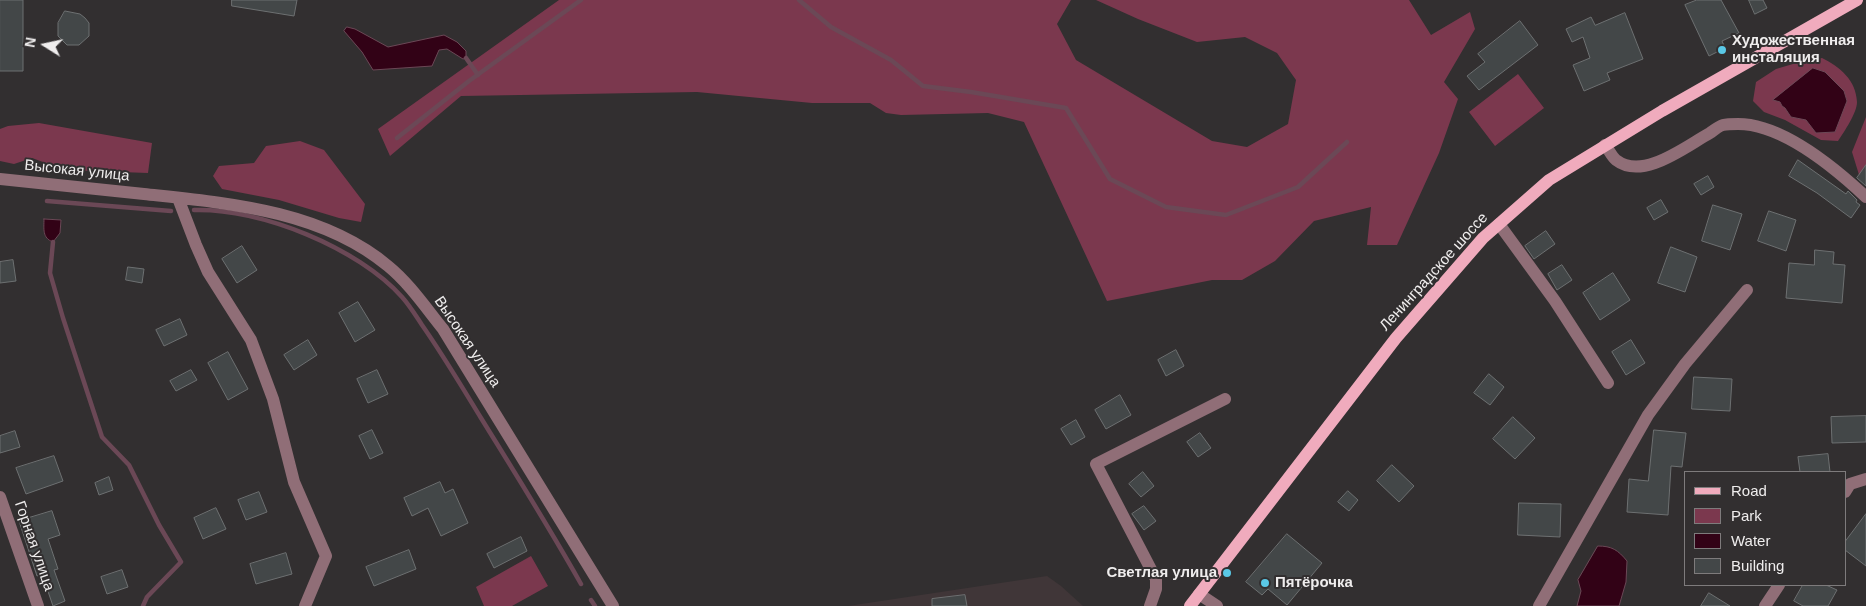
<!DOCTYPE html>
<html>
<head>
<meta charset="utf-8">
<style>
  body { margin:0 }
  #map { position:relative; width:1866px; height:606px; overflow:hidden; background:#322f30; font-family:Arial,sans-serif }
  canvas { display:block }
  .legend { position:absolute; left:1684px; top:471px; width:162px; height:115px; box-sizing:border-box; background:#322f30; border:1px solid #7e7b7c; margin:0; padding:6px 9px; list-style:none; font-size:15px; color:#efeded }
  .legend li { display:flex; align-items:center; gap:10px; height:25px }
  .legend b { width:25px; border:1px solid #7e7b7c }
  .north { position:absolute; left:20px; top:20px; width:50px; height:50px; -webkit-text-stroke:4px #322f30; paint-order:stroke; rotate:280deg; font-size:14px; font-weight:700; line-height:20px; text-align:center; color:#efeded }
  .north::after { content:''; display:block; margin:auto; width:18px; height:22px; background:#efeded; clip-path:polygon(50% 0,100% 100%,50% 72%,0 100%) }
</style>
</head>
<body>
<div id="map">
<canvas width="1866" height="606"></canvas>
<ul class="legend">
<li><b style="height:6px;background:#f0abbd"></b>Road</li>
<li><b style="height:14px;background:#7b384e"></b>Park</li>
<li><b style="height:14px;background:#320216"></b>Water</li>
<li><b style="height:14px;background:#434748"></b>Building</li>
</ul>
<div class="north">N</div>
</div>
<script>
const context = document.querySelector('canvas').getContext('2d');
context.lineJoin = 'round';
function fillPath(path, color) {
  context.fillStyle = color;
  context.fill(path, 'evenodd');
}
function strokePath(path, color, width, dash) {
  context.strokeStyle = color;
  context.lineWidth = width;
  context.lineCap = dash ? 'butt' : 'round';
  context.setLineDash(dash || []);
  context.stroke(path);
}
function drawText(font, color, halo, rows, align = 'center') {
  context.font = font + ' Arial,sans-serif';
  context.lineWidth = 4;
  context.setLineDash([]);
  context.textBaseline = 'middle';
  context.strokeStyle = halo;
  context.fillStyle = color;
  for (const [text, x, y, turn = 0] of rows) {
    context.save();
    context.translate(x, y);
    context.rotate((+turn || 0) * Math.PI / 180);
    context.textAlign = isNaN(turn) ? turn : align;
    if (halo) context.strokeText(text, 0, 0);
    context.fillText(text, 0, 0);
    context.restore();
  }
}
const built = new Path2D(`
  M1047,576L1061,586L1083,606H848Z`);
const green = new Path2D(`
  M559,0H1071L1057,24L1076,60L1212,141L1247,147L1288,124L1296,80L1277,53L1245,37L1197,42L1138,19L1096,0H1409L1431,35L1470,12L1475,29L1444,82L1458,99L1439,153L1397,245H1367L1371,207L1314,221L1275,261L1242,280H1212L1107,301L1024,122L988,113L901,115L886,113L870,103H812L697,92L461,96L390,156L378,129Z
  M1822,58C1840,67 1856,80 1857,102C1857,113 1844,132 1838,141L1821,140L1785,120L1764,112L1753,101L1756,82L1776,69L1803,61Z
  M1518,74L1544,108L1495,146L1469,112Z
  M1866,117V184L1860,178L1852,152Z
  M39,123L152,143L148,173L65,170L32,158L14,164L0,161V129L8,126Z
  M300,141L324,150L365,204L361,222L339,218L279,200L222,189L213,176L219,166L254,163L266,146Z
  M531,556L548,586L512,606H484L476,587Z`);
const water = new Path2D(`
  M347,27L355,29L388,47L444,35L457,42L466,51V58L463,59L447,49L439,50L432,66L373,70L362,52L344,31Z
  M1813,68L1825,72L1844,91L1847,101L1835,132L1816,133L1806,120L1791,117L1785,108L1782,106L1780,102L1773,100Z
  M44,219L61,220L60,233L53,242C42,238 44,229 44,219Z
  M1598,546C1612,546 1618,550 1627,561L1626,582L1619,606H1577L1581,591L1578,580Z`);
const stream = new Path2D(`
  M799,0L831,27L891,60L923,86L971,92L1066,108L1110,179L1166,207L1226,215L1298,187L1347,142
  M466,58L478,75
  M397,138L469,81L581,0
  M47,201L171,211
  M194,210C261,208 358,248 402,297C410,306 416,316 422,325C443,355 462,387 481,418C515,473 549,527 581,584
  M53,242L50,273L63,318L102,437L129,465L159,525L181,562L147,597L143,606
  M591,600L595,606`);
const building = new Path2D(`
  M0,0H23V71H0Z
  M232,0H297L294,16L232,6Z
  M1697,0H1721L1739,33L1722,41L1725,48L1709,56L1685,5Z
  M1749,0H1763L1767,8L1755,14Z
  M65,11L80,14L85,18L89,23V36L79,45H67L58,36V23Z
  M1625,13L1643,59L1607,73L1610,80L1584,91L1573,65L1590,58L1583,37L1572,42L1566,29L1591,17L1595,25Z
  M1520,21L1538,45L1479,90L1467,76L1485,62L1478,54Z
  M1798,160L1846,194L1848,191L1857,200L1856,202L1860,205L1851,218L1817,193L1789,176Z
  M1866,165V186L1857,178Z
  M1708,176L1714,187L1701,195L1694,184Z
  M1661,200L1668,212L1654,220L1647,208Z
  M1713,205L1742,214L1730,250L1702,241Z
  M1769,211L1796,220L1786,251L1758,241Z
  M1546,231L1555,244L1534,259L1525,246Z
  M242,246L257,270L237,283L222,259Z
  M1671,247L1697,257L1685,292L1658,283Z
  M1815,250L1834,252L1833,264L1845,265L1842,303L1786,298L1789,263L1814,265Z
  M13,260L16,281L0,283V262Z
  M1562,265L1572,280L1557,290L1548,274Z
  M128,267L144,269L142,283L126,280Z
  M1613,273L1630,300L1600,320L1583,293Z
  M358,302L375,330L355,342L339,313Z
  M180,319L187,335L164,346L156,330Z
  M308,340L317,355L294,370L284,355Z
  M1631,340L1645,363L1626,375L1612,352Z
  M1176,350L1184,366L1166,376L1158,360Z
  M228,352L248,389L228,400L208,363Z
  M191,370L197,380L176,391L170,381Z
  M377,370L388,394L368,403L357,379Z
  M1489,374L1504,387L1490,405L1474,393Z
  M1694,377L1732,379L1730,411L1692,409Z
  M1120,395L1131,415L1106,429L1095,410Z
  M1866,416V442L1832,443L1831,417Z
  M1513,417L1535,438L1515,459L1493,439Z
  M1076,420L1085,437L1071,445L1061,429Z
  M372,430L383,453L370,459L359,436Z
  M1654,430L1686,433L1682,467L1671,466L1668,515L1627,512L1629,479L1648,481Z
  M15,431L20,447L0,453V436Z
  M1200,433L1211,448L1198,457L1187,442Z
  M1828,454L1830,472H1800L1798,457Z
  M54,456L63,481L26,494L16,468Z
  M1392,465L1414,486L1399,502L1377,481Z
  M1143,472L1154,486L1141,497L1129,484Z
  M109,477L113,490L99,495L95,483Z
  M440,482L445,493L453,489L468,523L441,536L428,508L412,516L404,498Z
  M1348,491L1358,500L1349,511L1338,502Z
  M259,492L267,512L246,520L238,500Z
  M1519,503L1561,504L1560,537L1518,535Z
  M1144,506L1156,521L1144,530L1132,514Z
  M216,508L226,529L203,539L194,518Z
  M52,511L60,535L48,539L58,569L54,570L65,601L53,606L42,574L37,576L19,521Z
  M1866,514V566L1845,550V542Z
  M1287,534L1322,563L1287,605L1268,589L1262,595L1246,582Z
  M521,537L527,551L494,568L487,554Z
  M409,550L416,569L374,586L366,567Z
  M286,553L292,574L256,584L250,564Z
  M122,570L128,587L107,594L101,577Z
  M1803,585H1826L1837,590L1828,606H1803L1794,601Z
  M1709,593L1730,606H1701Z
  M965,595L967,606H932V599Z`);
const minor = new Path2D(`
  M1605,145C1609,150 1612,157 1616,160C1643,181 1686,146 1710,133C1714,130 1719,126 1723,125C1727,124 1734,124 1738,124C1783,124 1835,168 1866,197
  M0,179C48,184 96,189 144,194C227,203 321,210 388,266C409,283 426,308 443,329L613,606
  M178,198L196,245L208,272L251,340L273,399L294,482L326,556L305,606
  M1499,224L1555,301L1608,383
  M1845,492L1850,484L1866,479
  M0,497L38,606
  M1199,594L1217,606
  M1150,606L1156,589V579L1096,464L1225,399
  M1539,606L1648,415L1685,364L1747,290
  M1765,606L1779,585`);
const major = new Path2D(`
  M1190,606L1396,338L1483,238L1549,180L1662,111L1857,0`);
const markers = [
  [1722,50,5,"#5ac8e6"],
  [1227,573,5,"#5ac8e6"],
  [1265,583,5,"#5ac8e6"]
];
const poiNames = [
  ["Художественная",1732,41],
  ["инсталяция",1732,58],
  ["Светлая улица",1217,573,"right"],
  ["Пятёрочка",1275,583]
];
const streetNames = [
  ["Высокая улица",77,171,6],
  ["Ленинградское шоссе",1434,272,-48],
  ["Высокая улица",467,342,56],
  ["Горная улица",34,546,71]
];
fillPath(built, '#403638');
fillPath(green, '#7b384e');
fillPath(water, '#320216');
strokePath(water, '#6b4856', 1);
strokePath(stream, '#6b4856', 4.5);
fillPath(building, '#434748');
strokePath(building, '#6d7071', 1);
strokePath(minor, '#906e77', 12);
strokePath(major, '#f0abbd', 12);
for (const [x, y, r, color] of markers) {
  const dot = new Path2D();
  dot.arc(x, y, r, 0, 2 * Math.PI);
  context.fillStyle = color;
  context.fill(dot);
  strokePath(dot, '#322f30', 2);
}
drawText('bold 15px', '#efeded', '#322f30', poiNames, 'left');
drawText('15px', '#efeded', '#322f30', streetNames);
</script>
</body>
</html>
